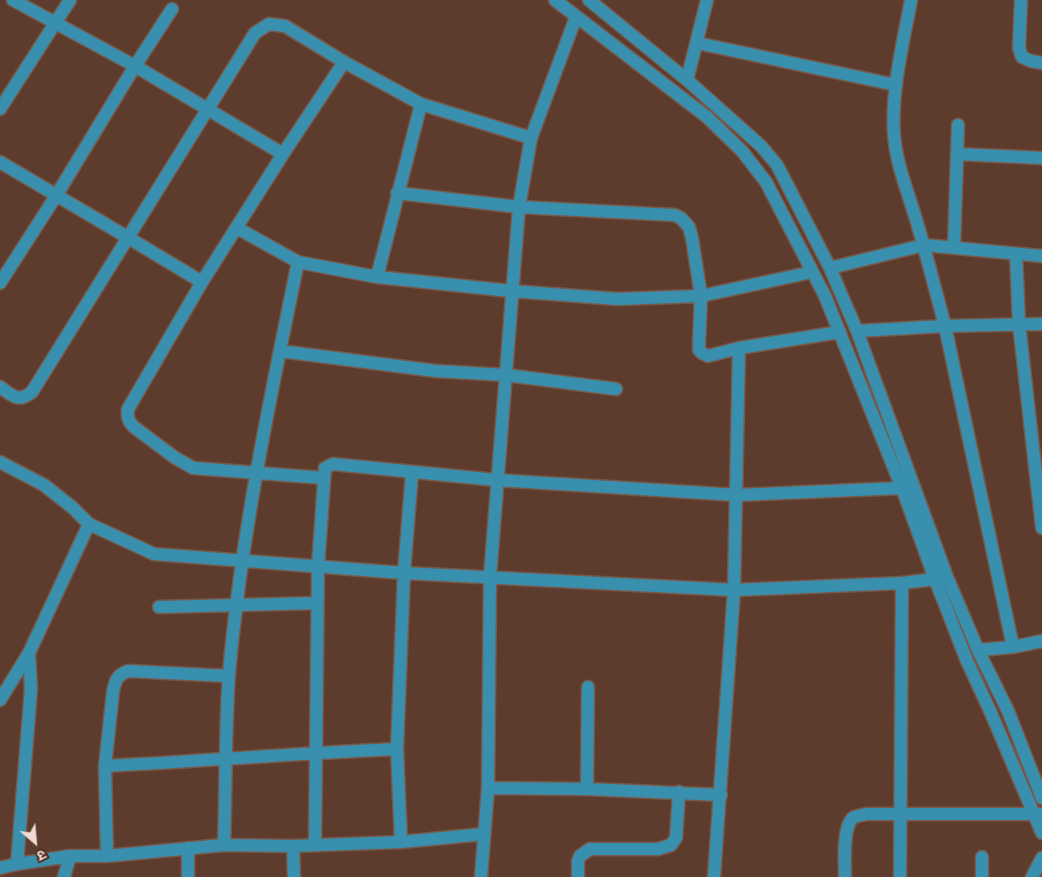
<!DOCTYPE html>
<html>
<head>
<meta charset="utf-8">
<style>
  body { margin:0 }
  #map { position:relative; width:1042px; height:877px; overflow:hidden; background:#5d3c2d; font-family:"Titillium Web","Noto Sans Devanagari",sans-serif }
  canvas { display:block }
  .north { position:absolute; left:10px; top:817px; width:50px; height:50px; -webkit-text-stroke:4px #513123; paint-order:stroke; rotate:153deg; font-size:14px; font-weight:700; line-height:20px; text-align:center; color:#f0dbd2 }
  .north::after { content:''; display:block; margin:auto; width:18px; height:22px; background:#f0dbd2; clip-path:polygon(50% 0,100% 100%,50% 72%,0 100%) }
</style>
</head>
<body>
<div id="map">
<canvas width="1042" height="877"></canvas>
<div class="north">उ</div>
</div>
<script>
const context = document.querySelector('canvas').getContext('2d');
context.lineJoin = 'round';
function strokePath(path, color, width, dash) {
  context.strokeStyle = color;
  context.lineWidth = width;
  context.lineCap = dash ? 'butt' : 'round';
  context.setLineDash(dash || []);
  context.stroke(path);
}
const minor = new Path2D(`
  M13,0L135,66L283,154
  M555,0L707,117L742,151L766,182L825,296L902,488L935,579L967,661L991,713L1042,833
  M589,0L687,80L761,146L777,165L830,268L857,331L947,577L978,650L1008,711L1042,798
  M1021,0L1019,48L1022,57L1031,61L1042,63
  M697,43L896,85
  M687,80L707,0
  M0,109L70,0
  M957,154L1042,158
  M0,162L127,237L202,282
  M397,193L519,207L674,215L681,218L689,227L692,238L701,296L699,344V350L702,353L708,356L739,348L840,332
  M237,228L298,262L377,277L511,291L618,299L701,296L812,272
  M954,248L958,125
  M1016,255L1019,324L1042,528
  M830,268L924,245L1042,256
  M377,277L421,104
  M0,283L56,196L135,66L172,9
  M857,331L945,326C935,289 926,252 915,216C907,190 896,162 894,135C891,90 903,44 911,0
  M280,351L436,371L506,375L616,389
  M0,387C13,396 18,403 32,392L255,33L269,24L285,26L344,62L421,104L531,138
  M0,462L44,485L73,508L89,524L154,554L404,573L734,590L902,583L935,579
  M324,478L193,468L174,457L134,427C128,421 127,417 128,409L202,282L283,154L344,62
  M159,607L317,603
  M1013,647L945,326L1042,324
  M978,650L1013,647L1042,641
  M0,700L29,653L89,524
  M105,766C203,761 300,753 397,749
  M488,788L587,789L721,795
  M587,789L588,687
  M401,842L397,749L404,573L412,473
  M315,844L318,566L325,468L333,464L496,480L737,495L902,488
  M224,845C226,788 225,731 229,674C241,536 270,398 298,262
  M293,846L294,877
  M107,856L105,766L113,692C115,681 117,675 128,671L229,676
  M17,864L31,689L29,653
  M0,868L17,864L70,856H107L224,845L293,846L401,842L484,834
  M64,877L70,856
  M188,877V848
  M481,877L488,788L490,577L519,207L531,138L576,17
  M578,877V861L580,856L590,849H658L671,845L676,838L679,792
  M714,877L734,590L739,348
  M845,877C845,864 842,825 854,817C857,816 863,815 866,814H1042
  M900,877L902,583
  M982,877V857
  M1032,877L1042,858`);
strokePath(minor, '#77594b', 15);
strokePath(minor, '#3890ae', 12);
</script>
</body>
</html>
